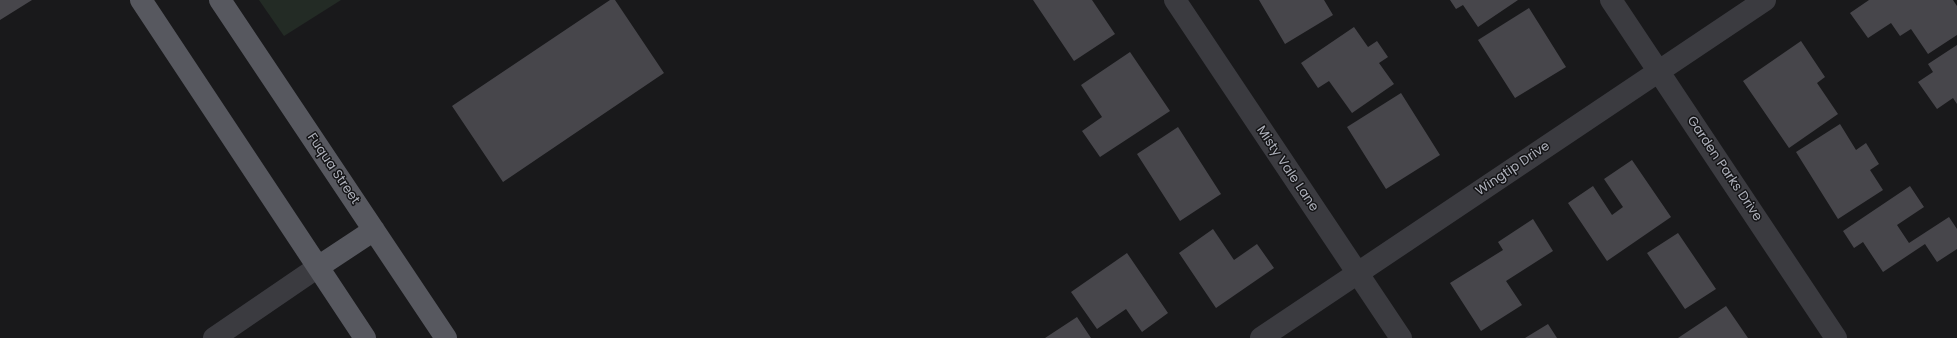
<!DOCTYPE html>
<html>
<head>
<meta charset="utf-8">
<style>
  body { margin:0 }
  canvas { display:block; background:#19191b }
</style>
</head>
<body>
<canvas width="1957" height="338"></canvas>
<script>
const context = document.querySelector('canvas').getContext('2d');
context.lineJoin = 'round';
function fillPath(path, color) {
  context.fillStyle = color;
  context.fill(path, 'evenodd');
}
function strokePath(path, color, width, dash) {
  context.strokeStyle = color;
  context.lineWidth = width;
  context.lineCap = dash ? 'butt' : 'round';
  context.setLineDash(dash || []);
  context.stroke(path);
}
function drawText(font, color, halo, rows, align = 'center') {
  context.font = font + ' Poppins,sans-serif';
  context.lineWidth = 3;
  context.setLineDash([]);
  context.textBaseline = 'middle';
  context.strokeStyle = halo;
  context.fillStyle = color;
  for (const [text, x, y, turn = 0] of rows) {
    context.save();
    context.translate(x, y);
    context.rotate((+turn || 0) * Math.PI / 180);
    context.textAlign = isNaN(turn) ? turn : align;
    if (halo) context.strokeText(text, 0, 0);
    context.fillText(text, 0, 0);
    context.restore();
  }
}
const green = new Path2D(`
  M259,0H341L284,36Z`);
const building = new Path2D(`
  M0,0H32L0,20Z
  M610,0H615L664,73L503,182L452,106Z
  M1033,0H1092L1115,34L1074,61Z
  M1259,0H1324L1333,15L1285,44Z
  M1450,0H1518L1478,27L1463,5L1456,9Z
  M1869,0H1953L1957,6V35L1928,54L1911,29L1900,36L1891,23L1868,38L1850,13Z
  M1529,8L1566,67L1515,98L1478,40Z
  M1354,27L1368,47L1377,41L1388,57L1379,63L1394,84L1352,113L1329,81L1318,88L1301,63Z
  M1801,41L1825,77L1817,83L1838,114L1789,148L1743,81Z
  M1957,45V104L1953,98L1937,109L1918,82L1933,72L1928,64Z
  M1130,52L1170,111L1100,157L1082,131L1102,117L1081,85Z
  M1401,93L1440,155L1386,189L1347,127Z
  M1840,124L1856,150L1866,143L1879,164L1870,170L1883,190L1838,219L1796,152Z
  M1178,127L1221,194L1180,221L1137,154Z
  M1632,160L1671,217L1607,261L1568,203L1593,186L1612,215L1623,207L1604,179Z
  M1910,186L1924,207L1897,225L1909,243L1949,217L1957,229V249L1937,262L1925,244L1883,272L1863,242L1854,248L1843,231Z
  M1533,219L1553,251L1506,281L1522,305L1481,331L1450,283L1503,250L1498,242Z
  M1213,229L1234,260L1257,244L1274,268L1216,308L1179,253Z
  M1678,233L1716,289L1685,309L1647,253Z
  M1127,253L1168,313L1142,332L1126,309L1097,329L1071,292Z
  M1726,306L1748,338H1678Z
  M1077,317L1091,338H1045Z
  M1548,324L1557,338H1525Z`);
const minor = new Path2D(`
  M1175,0L1401,338
  M1611,0L1836,338
  M214,338L318,267
  M1261,338L1765,0`);
const major = new Path2D(`
  M141,0L365,338
  M220,0L446,338
  M318,267L374,230`);
const streetNames = [
  ["Fuqua Street",333,169,56],
  ["Misty Vale Lane",1287,169,56],
  ["Wingtip Drive",1513,169,-34],
  ["Garden Parks Drive",1724,169,56]
];
fillPath(green, '#232b25');
fillPath(building, '#47464b');
strokePath(minor, '#3b3b40', 22);
strokePath(major, '#57585f', 22);
drawText('13px', '#adb0ba', '#141416', streetNames);
</script>
</body>
</html>
